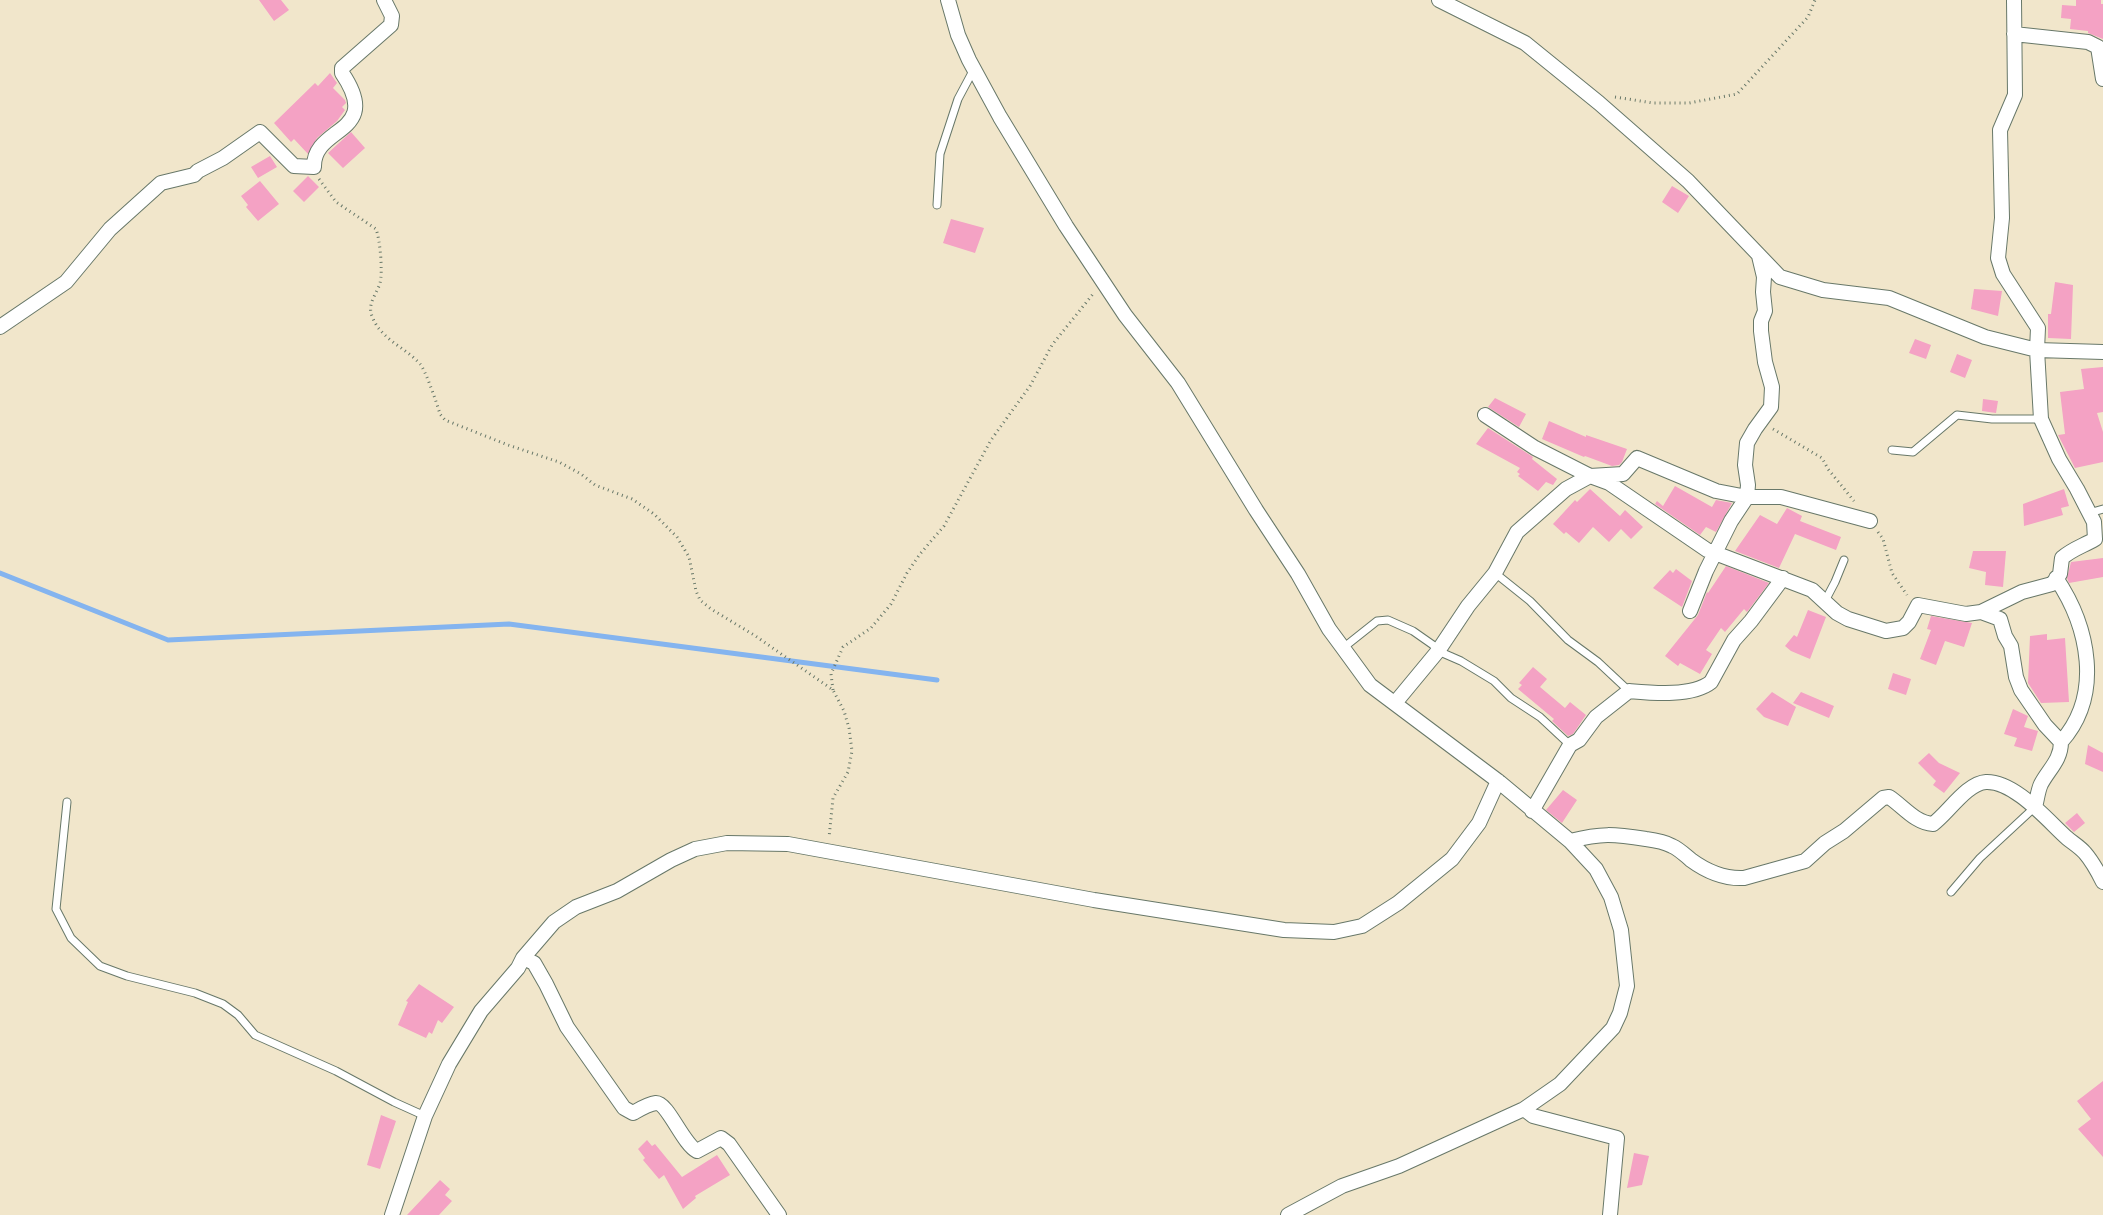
<!DOCTYPE html>
<html>
<head>
<meta charset="utf-8">
<style>
  body { margin:0 }
  canvas { display:block; background:#f1e6cb }
</style>
</head>
<body>
<canvas width="2103" height="1215"></canvas>
<script>
const context = document.querySelector('canvas').getContext('2d');
context.lineJoin = 'round';
function strokePath(path, color, width, dash) {
  context.strokeStyle = color;
  context.lineWidth = width;
  context.lineCap = dash ? 'butt' : 'round';
  context.setLineDash(dash || []);
  context.stroke(path);
}
function fillPath(path, color) {
  context.fillStyle = color;
  context.fill(path, 'evenodd');
}
const stream = new Path2D(`
  M0,573L168,640L509,624L937,680`);
const building = new Path2D(`
  M259,0H281L289,10L274,21Z
  M2076,0H2101V4H2103V39L2088,33V31L2070,29L2071,19L2061,18L2062,5L2076,6Z
  M330,73L337,83L333,88L345,100L346,103L342,107L345,110L337,121L317,138L308,154L294,139L291,142L274,123L315,83L318,86Z
  M351,132L365,148L343,168L328,153Z
  M270,156L277,167L258,178L251,167Z
  M308,176L319,187L304,202L293,191Z
  M260,181L279,204L258,221L246,207L248,205L241,196Z
  M1672,186L1689,196L1678,213L1662,202Z
  M951,219L984,228L975,253L943,243Z
  M2055,282L2073,285L2071,339L2048,338V314H2051Z
  M1974,289L2002,291L1998,316L1971,309Z
  M1915,339L1931,345L1926,359L1909,353Z
  M1957,354L1972,360L1965,378L1950,372Z
  M2103,367V412L2097,413L2103,432V462L2075,468L2058,435L2065,434L2060,392L2084,389L2081,369Z
  M1495,398L1526,414L1519,427L1488,407Z
  M1983,399L1998,401L1996,413L1982,411Z
  M1549,421L1586,437V435L1627,449L1622,462L1619,465L1612,466L1585,456L1584,457L1542,439Z
  M1488,428L1533,457L1532,459L1557,479L1553,485L1546,482L1538,491L1518,476L1520,474L1517,472L1520,468L1476,444Z
  M1675,486L1712,507L1716,500L1732,503L1716,532L1706,527L1700,535L1655,504L1657,501L1663,506Z
  M1590,489L1620,516L1625,510L1643,527L1631,539L1621,529L1609,542L1593,527L1579,543L1566,532L1564,534L1553,524L1575,500L1577,502Z
  M2064,489L2069,506L2061,508L2063,515L2024,526L2023,504Z
  M1787,508L1802,516L1800,521L1841,537L1836,550L1795,534L1779,568L1735,551L1760,515L1777,524Z
  M1973,551H2006L2003,587L1985,585L1986,572L1969,568Z
  M2103,558V577L2069,583L2067,578L2071,562Z
  M1726,566L1769,583L1747,612L1744,609L1725,632L1721,628L1706,650L1712,654L1700,674L1680,663L1678,666L1665,656L1698,615L1707,592L1708,593Z
  M1676,569L1692,581L1682,607L1653,588L1670,570L1673,573Z
  M1808,610L1826,617L1810,659L1791,651L1785,646L1794,635L1797,637Z
  M1931,616L1972,623L1964,647L1945,641L1936,665L1920,659L1931,630L1927,629Z
  M2047,634V640L2065,638L2069,702L2041,703L2028,683L2030,636Z
  M1533,667L1547,679L1540,687L1565,708L1570,702L1586,715L1573,734L1568,736L1552,721L1554,719L1518,689L1522,685L1519,683Z
  M1893,673L1911,679L1906,695L1888,689Z
  M1772,692L1796,707L1788,726L1764,717L1756,709Z
  M1801,692L1834,706L1829,718L1793,703Z
  M2013,709L2028,716L2024,727L2038,731L2032,751L2014,746L2017,738L2004,734Z
  M2088,745L2103,753V772L2085,764Z
  M1929,753L1939,763L1960,773L1944,793L1933,785L1936,781L1918,763Z
  M1563,790L1577,800L1562,823L1546,810Z
  M2077,813L2085,823L2074,832L2065,823Z
  M419,984L454,1007L442,1023L438,1020L432,1034L429,1032L426,1038L398,1025L408,1002L406,1001Z
  M2103,1081V1157L2078,1129L2091,1119L2077,1101Z
  M381,1115L396,1121L380,1169L367,1165Z
  M647,1140L652,1146L655,1144L682,1177L717,1155L730,1175L695,1196L696,1198L683,1209L664,1175L659,1179L643,1160L645,1158L638,1149Z
  M1634,1153L1649,1156L1642,1185L1627,1188Z
  M440,1180L450,1189L445,1195L452,1201L439,1215H407Z`);
const path = new Path2D(`
  M1615,97L1653,103H1689L1737,94L1808,17L1815,0
  M319,179L336,202L376,229C380,239 383,272 380,283C377,294 367,303 372,316C380,339 405,347 420,364C426,371 437,404 440,414L445,420L508,445L559,462L581,474L595,485L632,499L654,514L677,537L689,557L696,591L700,600L711,609L754,635L833,690L844,711L849,728L852,751L848,772L833,798L829,838
  M1773,429L1822,458L1828,469L1854,501
  M1878,532L1883,539L1892,573L1907,595
  M833,690L831,674L843,647L871,628L891,604L907,573L920,554L944,526L991,440L1030,386L1052,345L1093,294`);
const service = new Path2D(`
  M937,205L940,154L958,99L974,69
  M1892,450L1913,452L1957,415L1992,419H2041
  M2089,513L2103,509
  M1495,573L1530,601L1568,640L1598,662L1629,691
  M1825,601L1835,582L1844,560
  M1343,648L1377,621L1388,620L1413,631L1433,645L1438,651L1461,661L1494,681L1511,698L1540,717L1570,745
  M67,802L56,909L71,938L100,966L127,976L195,993L223,1004L238,1015L255,1035L336,1071L394,1102L425,1116
  M1951,892L1980,858L2035,807`);
const minor = new Path2D(`
  M948,0L958,35L969,60L1000,117L1066,226L1125,315L1178,383L1256,510L1298,574L1329,629L1343,648L1370,685L1498,781L1570,841L1596,869L1611,897L1621,930L1627,986L1620,1013L1613,1028L1560,1084L1524,1109L1399,1166L1342,1186L1288,1215
  M1439,0L1525,43L1599,103L1688,181L1780,277L1823,290L1889,298L1985,337L2037,350L2103,352
  M2014,34L2088,42L2098,47L2103,79
  M0,327L66,282L110,229L161,183L194,175L198,171L223,158L260,132L294,166L314,167C313,125 384,135 342,73V68L391,25L392,16L384,0
  M1485,415L1535,448L1590,476L1609,483L1707,550L1812,590L1837,613L1848,619L1886,631L1903,628L1909,622L1918,605L1966,614L1981,612L2022,592L2052,584L2060,574L2062,558C2072,549 2083,546 2095,539L2094,522L2077,489L2059,459L2041,419L2037,350L2038,328L2003,274L1998,258L2002,218L2000,130L2015,95L2014,0
  M2056,578C2089,627 2103,695 2061,742
  M1690,611L1706,571L1731,521L1747,497L1748,485L1745,465L1747,443L1755,429L1771,407L1772,387L1765,362L1761,331V321L1765,311L1763,292L1764,277L1759,256
  M1981,612L2000,619L2005,636L2011,646L2016,677L2021,690L2045,725L2061,742C2061,760 2049,769 2041,784C2038,790 2037,800 2035,807
  M1395,703L1438,651L1468,606L1495,573L1517,532L1566,489L1590,476L1623,474L1637,458L1716,491L1747,497H1781L1870,521
  M1532,811L1570,745L1579,740L1596,717L1629,691C1652,693 1692,697 1711,682L1734,640L1751,621L1783,578
  M1570,841C1602,833 1613,834 1646,839C1654,840 1665,842 1672,846C1679,849 1685,855 1691,860C1706,871 1725,879 1744,878L1805,861L1825,843L1844,831L1883,798L1889,797C1903,806 1915,823 1933,824C1948,813 1967,783 1986,782C2015,781 2048,821 2067,838C2073,843 2080,847 2085,853C2092,861 2098,872 2103,882
  M523,958L534,963L546,984L567,1027L624,1108L633,1113C640,1109 648,1104 656,1103C668,1103 683,1144 697,1151L721,1138L729,1144L779,1215
  M1524,1109L1533,1116L1617,1138L1610,1215
  M392,1215L425,1116L449,1064L481,1011L518,968L523,958L554,922L576,907L617,891L671,860L695,849L727,843L788,844L1094,900L1284,930L1334,932L1362,926L1398,903L1452,859L1479,823L1498,781`);
strokePath(stream, '#84b4ef', 5);
fillPath(building, '#f4a2c4');
strokePath(service, '#687869', 9);
strokePath(minor, '#687869', 16);
strokePath(path, '#687869', 3, [1, 4]);
strokePath(service, '#fff', 7);
strokePath(minor, '#fff', 14);
</script>
</body>
</html>
